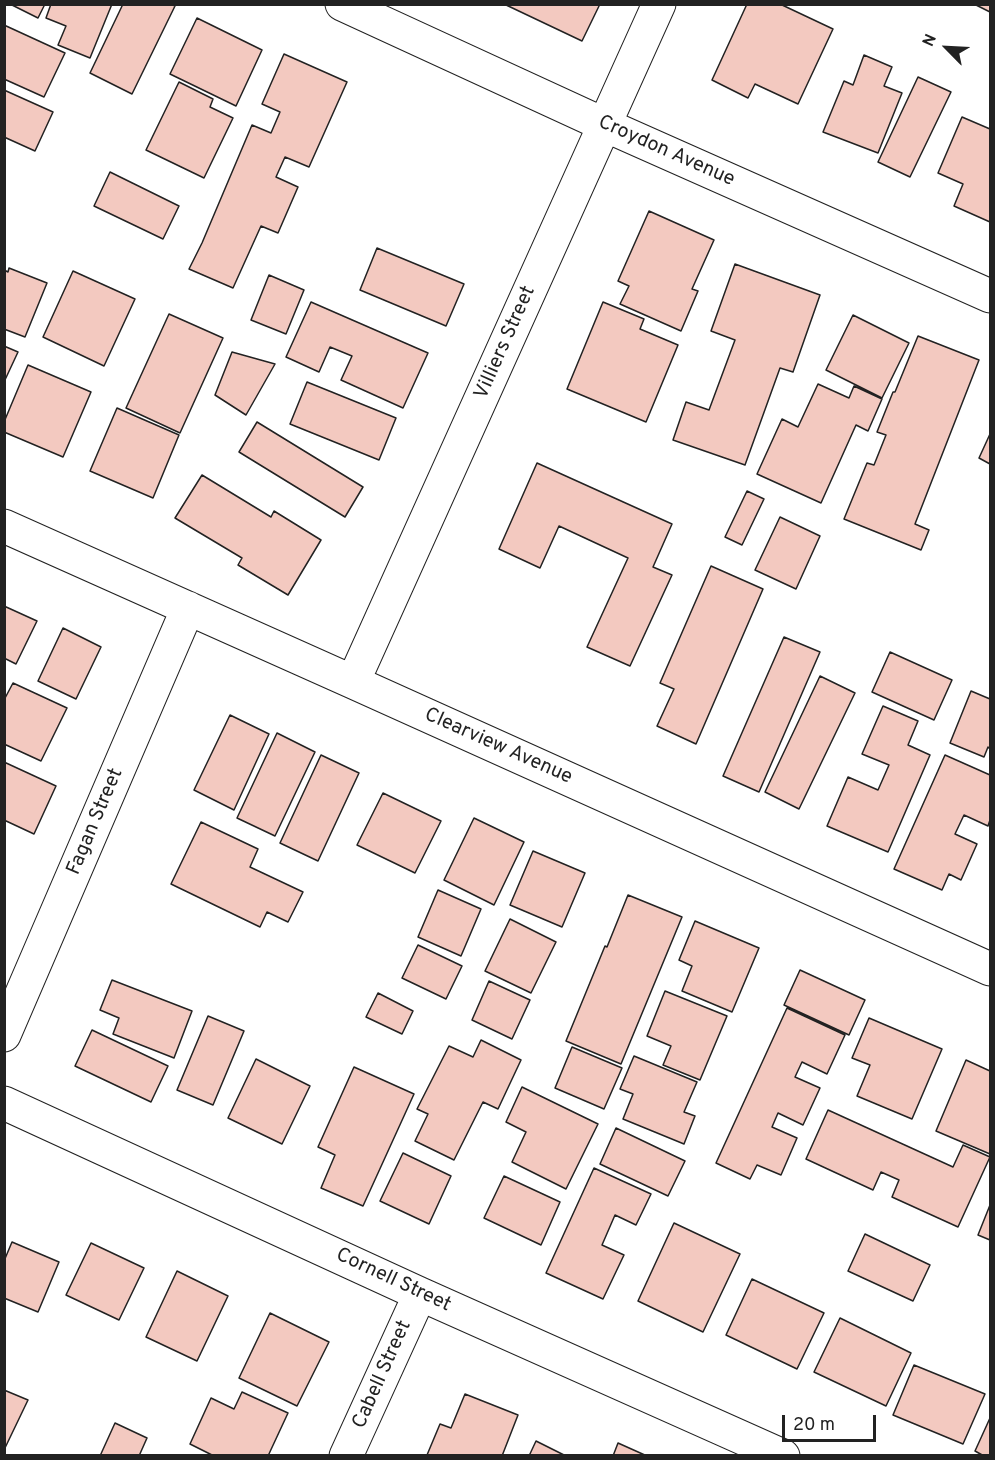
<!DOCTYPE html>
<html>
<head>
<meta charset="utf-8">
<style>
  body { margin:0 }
  #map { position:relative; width:995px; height:1460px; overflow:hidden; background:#fff; font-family:Overpass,sans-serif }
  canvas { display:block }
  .frame { position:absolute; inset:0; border:6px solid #222; pointer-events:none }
  .north { position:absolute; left:917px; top:18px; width:60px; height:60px; -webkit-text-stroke:4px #fff; paint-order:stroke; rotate:294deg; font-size:16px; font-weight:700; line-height:24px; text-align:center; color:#222 }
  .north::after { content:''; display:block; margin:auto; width:21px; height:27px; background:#222; clip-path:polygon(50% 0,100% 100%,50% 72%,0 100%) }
  .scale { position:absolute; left:782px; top:1415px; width:94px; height:27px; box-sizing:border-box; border:3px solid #222; border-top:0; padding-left:8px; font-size:18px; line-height:21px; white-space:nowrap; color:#222; -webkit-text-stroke:4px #fff; paint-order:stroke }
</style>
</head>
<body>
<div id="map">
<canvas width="995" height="1460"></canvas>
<div class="frame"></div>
<div class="north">N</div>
<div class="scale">20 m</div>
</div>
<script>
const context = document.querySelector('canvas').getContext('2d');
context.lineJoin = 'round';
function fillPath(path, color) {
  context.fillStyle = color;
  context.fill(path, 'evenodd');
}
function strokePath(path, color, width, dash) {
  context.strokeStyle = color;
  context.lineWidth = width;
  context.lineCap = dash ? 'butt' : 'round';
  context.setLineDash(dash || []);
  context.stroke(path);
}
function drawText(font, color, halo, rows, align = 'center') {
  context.font = font + ' Overpass,sans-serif';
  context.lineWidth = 4.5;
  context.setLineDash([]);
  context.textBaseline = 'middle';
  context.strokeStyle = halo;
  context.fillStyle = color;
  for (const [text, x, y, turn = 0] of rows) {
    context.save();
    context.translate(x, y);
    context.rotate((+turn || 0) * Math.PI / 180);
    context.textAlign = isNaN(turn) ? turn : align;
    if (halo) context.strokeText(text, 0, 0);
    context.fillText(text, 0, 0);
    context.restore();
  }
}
const building = new Path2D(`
  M10,4H45L38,18Z
  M51,4H112L90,58L58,45L66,26L46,18Z
  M123,4H171L175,6L132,94L90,73Z
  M504,4H600L582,41Z
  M747,4H780L833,29L798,104L755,84L748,98L712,80Z
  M974,4H990V12Z
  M197,18L262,50L236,106L170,74Z
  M4,25L65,53L44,97L4,79Z
  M284,54L347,82L309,167L285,157L276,177L298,187L278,233L261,226L233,288L189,269L202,243L252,125L271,133L280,112L262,104Z
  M864,55L892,67L884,86L902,93L878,153L823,132L844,81L853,85Z
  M918,77L951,92L910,177L878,162Z
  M179,82L213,99L210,107L233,118L204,178L146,150Z
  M4,90L53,112L35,151L4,137Z
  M962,117L990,129V222L954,206L963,184L938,173Z
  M110,172L179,206L163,239L94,206Z
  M649,211L714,240L692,289L698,291L681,331L620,304L629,286L618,281Z
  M377,248L464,284L446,326L360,290Z
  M735,264L820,295L793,372L780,368L745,465L673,440L686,402L709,410L735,340L711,331Z
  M9,268L47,283L25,337L4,329V270L8,272Z
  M73,271L135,299L104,366L43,337Z
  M269,275L304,290L286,334L251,320Z
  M311,302L428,353L403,408L341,380L352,356L330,347L319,372L286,357Z
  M603,302L644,319L640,329L678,345L646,422L567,389Z
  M169,314L223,338L180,433L126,408Z
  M853,315L909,343L882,398L826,370Z
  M918,336L979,360L915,524L929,530L921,550L844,519L867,463L874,465L886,435L877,432L893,392H895Z
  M4,346L18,352L4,382Z
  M232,352L275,364L246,415L215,395Z
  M28,365L91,392L63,457L4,432V422Z
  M307,382L396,418L379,460L290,424Z
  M818,384L849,398L854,386L882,399L868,431L856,425L821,503L757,474L782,419L798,427Z
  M117,408L179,435L153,498L90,471Z
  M257,422L363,487L345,517L239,452Z
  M990,434V464L979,458Z
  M537,463L672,524L653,567L672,575L630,666L587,647L628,558L559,526L540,568L499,549Z
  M202,475L271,517L274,511L321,540L288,595L238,565L242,558L175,518Z
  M747,491L764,499L742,545L725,537Z
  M780,517L820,536L796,589L755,570Z
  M711,566L763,589L696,744L657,726L674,689L660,683Z
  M4,606L37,621L16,664L4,658Z
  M63,628L101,647L76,699L38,681Z
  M784,637L820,652L759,792L723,776Z
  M890,652L952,680L934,720L872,692Z
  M820,676L855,693L799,809L765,792Z
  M13,683L67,708L41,761L4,744V700Z
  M971,691L990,699V749L988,747L984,757L950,743Z
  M883,706L918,721L908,745L930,755L888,852L827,826L848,777L878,790L889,765L862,754Z
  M230,715L269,734L234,810L194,790Z
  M277,733L315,752L275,836L237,818Z
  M321,755L359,773L318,861L280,843Z
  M945,755L990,775V820L988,826L964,815L955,834L977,844L961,880L949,874L942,890L894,869Z
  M4,762L56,786L34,834L4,820Z
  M383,793L441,821L415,873L357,845Z
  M474,818L524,842L494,905L444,880Z
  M201,822L258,849L250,867L303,892L288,922L267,912L260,927L171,884Z
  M533,851L585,873L562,927L510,905Z
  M438,890L481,909L461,956L418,937Z
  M628,895L682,917L621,1064L566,1041L605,946L607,947Z
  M510,919L556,942L531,993L485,971Z
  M695,921L759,948L732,1012L682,991L692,966L679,960Z
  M418,945L462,966L446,999L402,978Z
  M800,970L865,1000L849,1035L784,1005Z
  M112,980L192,1011L174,1058L113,1034L119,1018L100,1010Z
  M489,981L530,1000L512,1039L472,1020Z
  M665,991L727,1016L700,1080L663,1065L671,1046L647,1036Z
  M378,993L413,1011L402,1034L366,1017Z
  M787,1008L845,1035L827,1074L802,1062L795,1077L820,1088L803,1125L778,1113L772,1127L797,1138L781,1175L757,1165L750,1179L716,1163Z
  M208,1016L244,1031L213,1105L177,1090Z
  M869,1018L942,1049L912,1119L857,1096L870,1065L852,1058Z
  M92,1030L168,1066L151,1102L75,1066Z
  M481,1040L521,1060L498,1109L483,1102L454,1160L415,1141L428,1114L417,1109L449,1046L473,1057Z
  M572,1047L622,1068L604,1109L555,1088Z
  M634,1056L697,1082L684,1112L695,1116L684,1144L623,1119L633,1094L620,1089Z
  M256,1059L310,1086L282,1144L228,1118Z
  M966,1060L990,1071V1154L936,1131Z
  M354,1067L414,1094L363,1206L321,1188L335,1155L318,1147Z
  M522,1087L598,1124L566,1189L512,1162L526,1132L506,1122Z
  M828,1110L953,1167L963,1145L990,1157L958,1227L892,1197L899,1180L881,1172L873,1190L806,1159Z
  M616,1128L685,1161L668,1196L600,1164Z
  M403,1153L451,1176L429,1224L380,1201Z
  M594,1168L651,1194L636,1225L615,1215L602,1245L624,1255L603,1299L546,1273Z
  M504,1176L560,1202L541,1245L484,1218Z
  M990,1205V1240L978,1235Z
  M674,1223L740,1254L703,1332L638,1301Z
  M865,1234L930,1265L913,1301L848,1271Z
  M12,1242L59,1262L38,1312L4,1298V1261Z
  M91,1243L144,1268L119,1320L66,1295Z
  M177,1271L228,1296L197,1361L146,1337Z
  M752,1279L824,1313L797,1369L726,1335Z
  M270,1313L329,1342L297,1406L239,1378Z
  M840,1318L911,1353L886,1406L814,1372Z
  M914,1365L985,1394L963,1444L893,1415Z
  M4,1390L28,1400L4,1450Z
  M242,1392L288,1413L268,1456H214L190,1444L211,1398L234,1409Z
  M465,1394L518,1415L502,1456L427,1455L440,1424L451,1428Z
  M990,1418V1456H984L975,1451Z
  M115,1423L147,1438L139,1456H100Z
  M536,1441L566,1456H529Z
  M618,1443L647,1456H613Z`);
const minor = new Path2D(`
  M342,4L605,125L990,296
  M4,526L353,682L990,969
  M353,682L659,4
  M4,1035L188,608
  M4,1103L420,1294L783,1456
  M346,1456L420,1294`);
const streetNames = [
  ["Croydon Avenue",666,152,24],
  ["Villiers Street",506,343,-66],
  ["Clearview Avenue",498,747,24],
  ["Fagan Street",96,822,-67],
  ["Cornell Street",393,1281,25],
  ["Cabell Street",383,1375,-66]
];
fillPath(building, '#f3c9c0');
strokePath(building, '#222', 1.5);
strokePath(minor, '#222', 35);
strokePath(minor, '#fff', 33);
drawText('20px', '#222', '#fff', streetNames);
</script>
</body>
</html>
